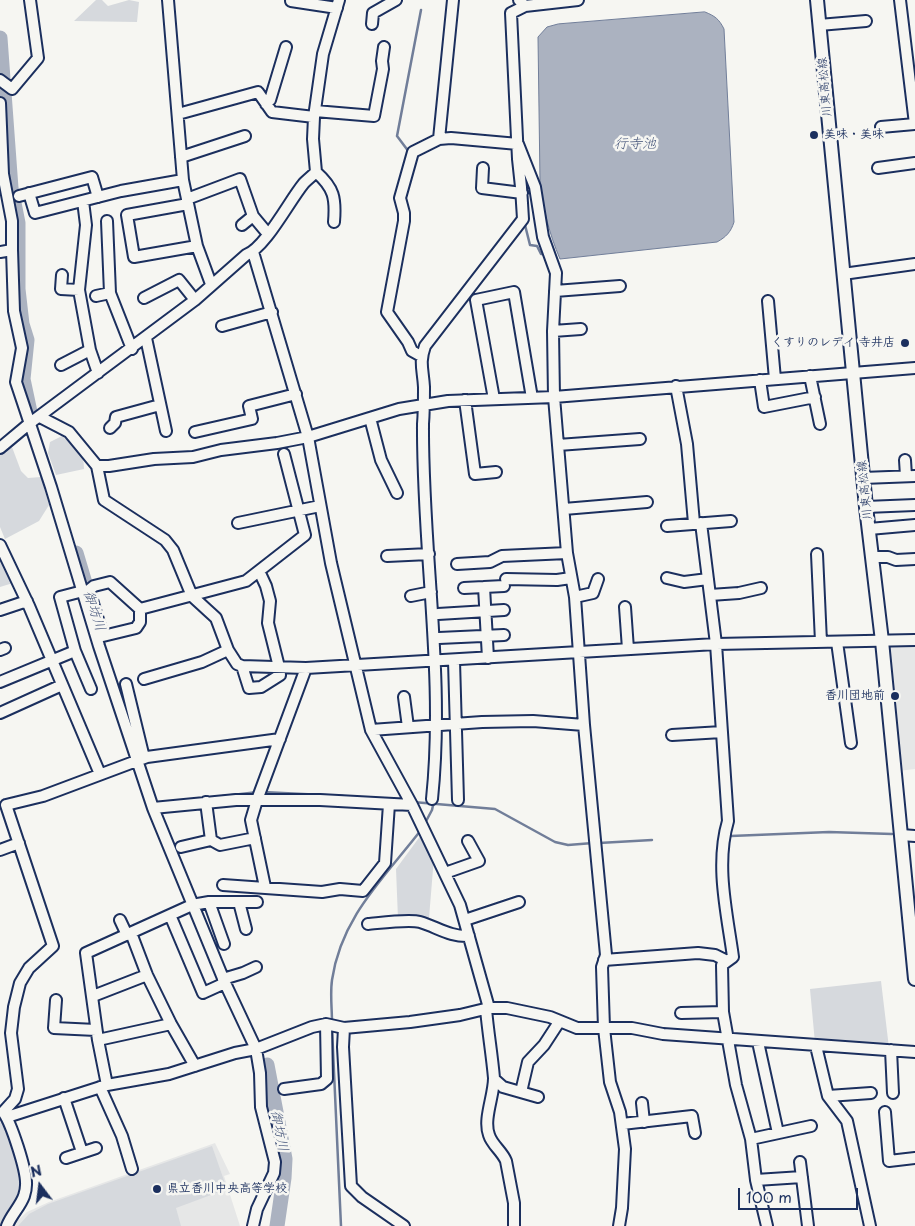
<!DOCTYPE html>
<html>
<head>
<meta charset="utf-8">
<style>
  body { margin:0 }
  #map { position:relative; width:915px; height:1226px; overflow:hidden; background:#f6f6f2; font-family:"Playpen Sans",sans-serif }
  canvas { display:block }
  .north { position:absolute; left:15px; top:1161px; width:50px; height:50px; -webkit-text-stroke:4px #f6f6f2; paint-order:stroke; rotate:345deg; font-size:14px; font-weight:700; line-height:20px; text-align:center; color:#1b2f5e }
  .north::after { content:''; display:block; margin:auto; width:18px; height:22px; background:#1b2f5e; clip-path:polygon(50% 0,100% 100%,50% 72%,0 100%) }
  .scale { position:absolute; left:738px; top:1188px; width:120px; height:22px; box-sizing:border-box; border:2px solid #1b2f5e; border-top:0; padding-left:6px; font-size:15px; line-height:18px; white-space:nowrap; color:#1b2f5e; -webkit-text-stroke:4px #f6f6f2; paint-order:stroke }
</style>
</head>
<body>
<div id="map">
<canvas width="915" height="1226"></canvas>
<div class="north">N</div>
<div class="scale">100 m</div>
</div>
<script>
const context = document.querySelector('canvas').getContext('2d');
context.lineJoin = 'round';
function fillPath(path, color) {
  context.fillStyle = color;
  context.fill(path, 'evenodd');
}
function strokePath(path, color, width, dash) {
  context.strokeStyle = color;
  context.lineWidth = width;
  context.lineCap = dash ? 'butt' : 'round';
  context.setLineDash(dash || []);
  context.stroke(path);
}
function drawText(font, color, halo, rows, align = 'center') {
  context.font = font + ' "Playpen Sans","Klee One",sans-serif';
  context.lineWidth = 5;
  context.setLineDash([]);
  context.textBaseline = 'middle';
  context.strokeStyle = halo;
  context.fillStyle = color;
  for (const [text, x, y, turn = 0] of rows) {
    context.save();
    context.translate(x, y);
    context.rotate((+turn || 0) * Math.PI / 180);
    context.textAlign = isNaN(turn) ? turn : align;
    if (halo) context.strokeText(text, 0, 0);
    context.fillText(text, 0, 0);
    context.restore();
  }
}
const built = new Path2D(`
  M890,644H915V769L898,771L886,649Z
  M215,1143L230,1174L224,1176L240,1226H14L16,1222L27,1212L49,1202Z`);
const green = new Path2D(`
  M96,0H102L108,6L129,0L139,2L137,22L74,21Z
  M62,436L83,454L84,469L56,475L48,453L50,442Z
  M12,447L21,471L28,478L41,477L49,505L39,521L5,539L0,527V455Z
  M0,556H2L13,583L0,587Z
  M421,835L434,857L429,918L398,919L396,869Z
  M881,981L889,1048L815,1043L810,989Z
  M0,1122L3,1124C14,1150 22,1176 26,1204L3,1226H0Z
  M212,1146L227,1189L176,1208L181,1226H18L29,1214L48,1204Z`);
const water = new Path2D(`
  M705,12C715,16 719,19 724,29L734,222C731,232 726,237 717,242L560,259C549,233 543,209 540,181L538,37L547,27L558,24Z`);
const stream = new Path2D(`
  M525,1L532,0
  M409,152L397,136L421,10
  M525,225L530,245L537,246L541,254H545
  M430,510L431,527
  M263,792L343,796
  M189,800L258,792
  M413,802L495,809L555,842L568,845L593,843
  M424,825L432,810L434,801
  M731,836L829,832L892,834
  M599,843L652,840
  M332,1022C332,1008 330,994 332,980C341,917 384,878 421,830
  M332,1028L341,1226`);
const river = new Path2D(`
  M0,38L11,188L18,223V289L22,324L27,340L23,379L30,412
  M76,553L90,600
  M267,1065L285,1159L284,1178L277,1226`);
const minor = new Path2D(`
  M168,0L183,180L197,246L211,284
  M519,0L525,6L578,0
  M900,0L915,124
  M291,1L337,8
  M372,24L373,13L396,0
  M819,25L866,21
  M0,80L12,89L38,58L30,0
  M0,103L3,174L12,221V250L14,311L22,348L16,382L51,487L99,646L153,808L225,983L256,1049L260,1073L261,1107L275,1162L274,1173L257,1209L253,1226
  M266,104L270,100L286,47
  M315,111L374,116L383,69L382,61L384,47
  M178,114L258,92L272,112L314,117
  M881,127L915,124
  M439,139L453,0
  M181,157L245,136
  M483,168L482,188L522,193
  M878,168L915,163
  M316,172C334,188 336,198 334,222
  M29,193L35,213L121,191L183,180
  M19,196L92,177L98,197
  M187,199L240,179L253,216L268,234
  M83,201L86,225L79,290L90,350L98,373
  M188,204L127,215L134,257L197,246
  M107,221L110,293L132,349
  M242,225L253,216
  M0,252L12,250
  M253,252L308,437L331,563L371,730L412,805L460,905L489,1008
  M843,274L915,264
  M62,275L61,289L79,290
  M555,291L620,286
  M96,296L110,293
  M144,298L179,280L195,300
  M768,301L775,379
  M222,326L272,312
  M553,331L581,329
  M146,338L166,431
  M421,356L412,351L408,342L387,312L404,221V213L400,198L413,152L439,139L451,138L518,144L535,187L543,237L556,273L553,331L554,397L567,553L575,597L584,725L606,955L602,967L604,1028L610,1082L620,1112L625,1149L622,1208L619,1226
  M61,365L90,350
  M810,376L820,424
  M760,380L764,407L815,397
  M676,386L687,444L694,523
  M494,399L476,300L514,292L532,398
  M465,400L475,474L496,472
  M40,417L69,432L97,466L104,500L165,540L173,550L192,596L216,618L228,650L237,664L242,666L306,668L716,644L915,640
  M370,418L381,460L397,493
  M110,428L115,423L116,417L160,405
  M195,432L252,419L249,406L296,394
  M558,445L640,439
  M0,448L30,423L195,300L246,255C266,247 289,201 304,183C308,179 312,176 316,172L313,139L314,117L323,54L339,0
  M905,460L906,476
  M97,466H109L154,459L193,457L221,450L277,443L308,437L399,409L448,401L554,397L915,368
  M863,478L915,476
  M866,507L915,505
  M564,509L647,502
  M238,523L320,506
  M701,523L716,644L728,821C715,865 727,913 733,957L722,965L723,1012L736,1085L751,1139L756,1180L767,1226
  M667,526L731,521
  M869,529L915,525
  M0,545L29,606L100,774
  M817,554L821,642
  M387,556L429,554
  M872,557H888L896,560L915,559
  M457,564L490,562L502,556L567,553
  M667,578L684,582L708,579
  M506,579L557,580L571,578
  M110,582L140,609V622L136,628L103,636L89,590L94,586Z
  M484,587L488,658
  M464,588L504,586
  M83,591L60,597L75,651L91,689
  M710,595L739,593L761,588
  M411,596L431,592
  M575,597L593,593L598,579
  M625,607L628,649
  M140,609L246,581L305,535L284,454
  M0,610L27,601
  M438,614L504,610
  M439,638L504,635
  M837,642L851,743
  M0,650L5,648
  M454,661L458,800
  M242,666L249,688L261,687L280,675L279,667L268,623L270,601L266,586L259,571
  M144,679L202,662L228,650
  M0,682L75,651
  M126,684L144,758
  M404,697L408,727
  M0,713L62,685
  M371,730L482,722L533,721L584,725
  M672,735L722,732
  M432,799C445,675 422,549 423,424C424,412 424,399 424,387C423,369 419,363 425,346L523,219L521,187L518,159L511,13L525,6
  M206,802L211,840
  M153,808L236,800H320L412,805
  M901,835L915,836
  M181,847L211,840L220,845L255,838
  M0,850L19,843
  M445,873L479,861L468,841
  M223,885L322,892L340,889L363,891L385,863L389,804
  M265,887L251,820L257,800L306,668
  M209,902L224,944
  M239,902L246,929
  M170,915L203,993L225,983
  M120,920L127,935
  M465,920L519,902
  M368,924C380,923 409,919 420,922C437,927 450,937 469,936
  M131,933L147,975L171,1024L195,1066
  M604,960L698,953L715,955L727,961
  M223,979L243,973L256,967
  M93,996L147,975
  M56,1000L54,1028L96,1030
  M486,1009C488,1032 492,1055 494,1078C494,1096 483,1119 489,1135C492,1145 502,1151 506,1161L514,1203V1226
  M681,1013L723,1012
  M344,1028L343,1047L351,1186L362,1197L404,1226
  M98,1040L171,1024
  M758,1042L778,1133
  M816,1046L828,1096L847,1121L870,1226
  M891,1050L893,1093
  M494,1079L503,1087L538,1097
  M107,1085L98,1040L86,953L192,905L209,902H257
  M100,1087L122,1136L132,1169
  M284,1089L321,1084L327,1079L326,1024
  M521,1092L528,1062L544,1045L559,1022
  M828,1096L871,1093
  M64,1098L82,1152
  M642,1103L644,1122
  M3,1112L15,1099L18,1089L11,1033L14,1007L20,983L29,968L53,946L6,805L43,796L147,757L280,739
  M3,1112C11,1122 27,1171 26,1185C26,1188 25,1193 24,1196C20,1207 11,1215 7,1226
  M885,1112L889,1161L915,1158
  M7,1117L107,1085L169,1074L235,1053L256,1049L312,1027L326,1024L344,1028L410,1022L460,1015L489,1008H507L550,1017L577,1028H632L663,1034L915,1052
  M622,1124L692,1116L695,1133
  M751,1139L811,1126
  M66,1158L96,1148
  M800,1162L808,1226
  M756,1180L802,1177`);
const major = new Path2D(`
  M817,0L866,507L882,641L915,979`);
const markers = [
  [814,135,5,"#1b2f5e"],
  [905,343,5,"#1b2f5e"],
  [895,696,5,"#1b2f5e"],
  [157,1189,5,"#1b2f5e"]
];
const streetNames = [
  ["川東高松線",825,87,-95],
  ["川東高松線",865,490,-96]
];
const poiNames = [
  ["美味・美味",824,135],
  ["くすりのレデイ 寺井店",895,343,"right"],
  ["香川団地前",885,696,"right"],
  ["県立香川中央高等学校",167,1189]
];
const waterNames = [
  ["行寺池",635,144],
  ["御坊川",94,611,72],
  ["御坊川",279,1131,79]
];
fillPath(built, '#e6e7e7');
fillPath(green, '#d6d9dd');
fillPath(water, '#abb2c0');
strokePath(water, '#717e99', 1);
strokePath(stream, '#717e99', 2.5);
strokePath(river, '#abb2c0', 15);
strokePath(minor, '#1b2f5e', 14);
strokePath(major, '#1b2f5e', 16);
strokePath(minor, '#f6f6f2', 10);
strokePath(major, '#f6f6f2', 12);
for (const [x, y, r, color] of markers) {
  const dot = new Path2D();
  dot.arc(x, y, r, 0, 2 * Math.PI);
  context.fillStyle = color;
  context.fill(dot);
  strokePath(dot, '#f6f6f2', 2);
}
drawText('12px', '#1b2f5e', '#f6f6f2', streetNames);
drawText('bold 12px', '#1b2f5e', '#f6f6f2', poiNames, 'left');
drawText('italic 14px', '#46567b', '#f6f6f2', waterNames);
</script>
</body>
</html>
